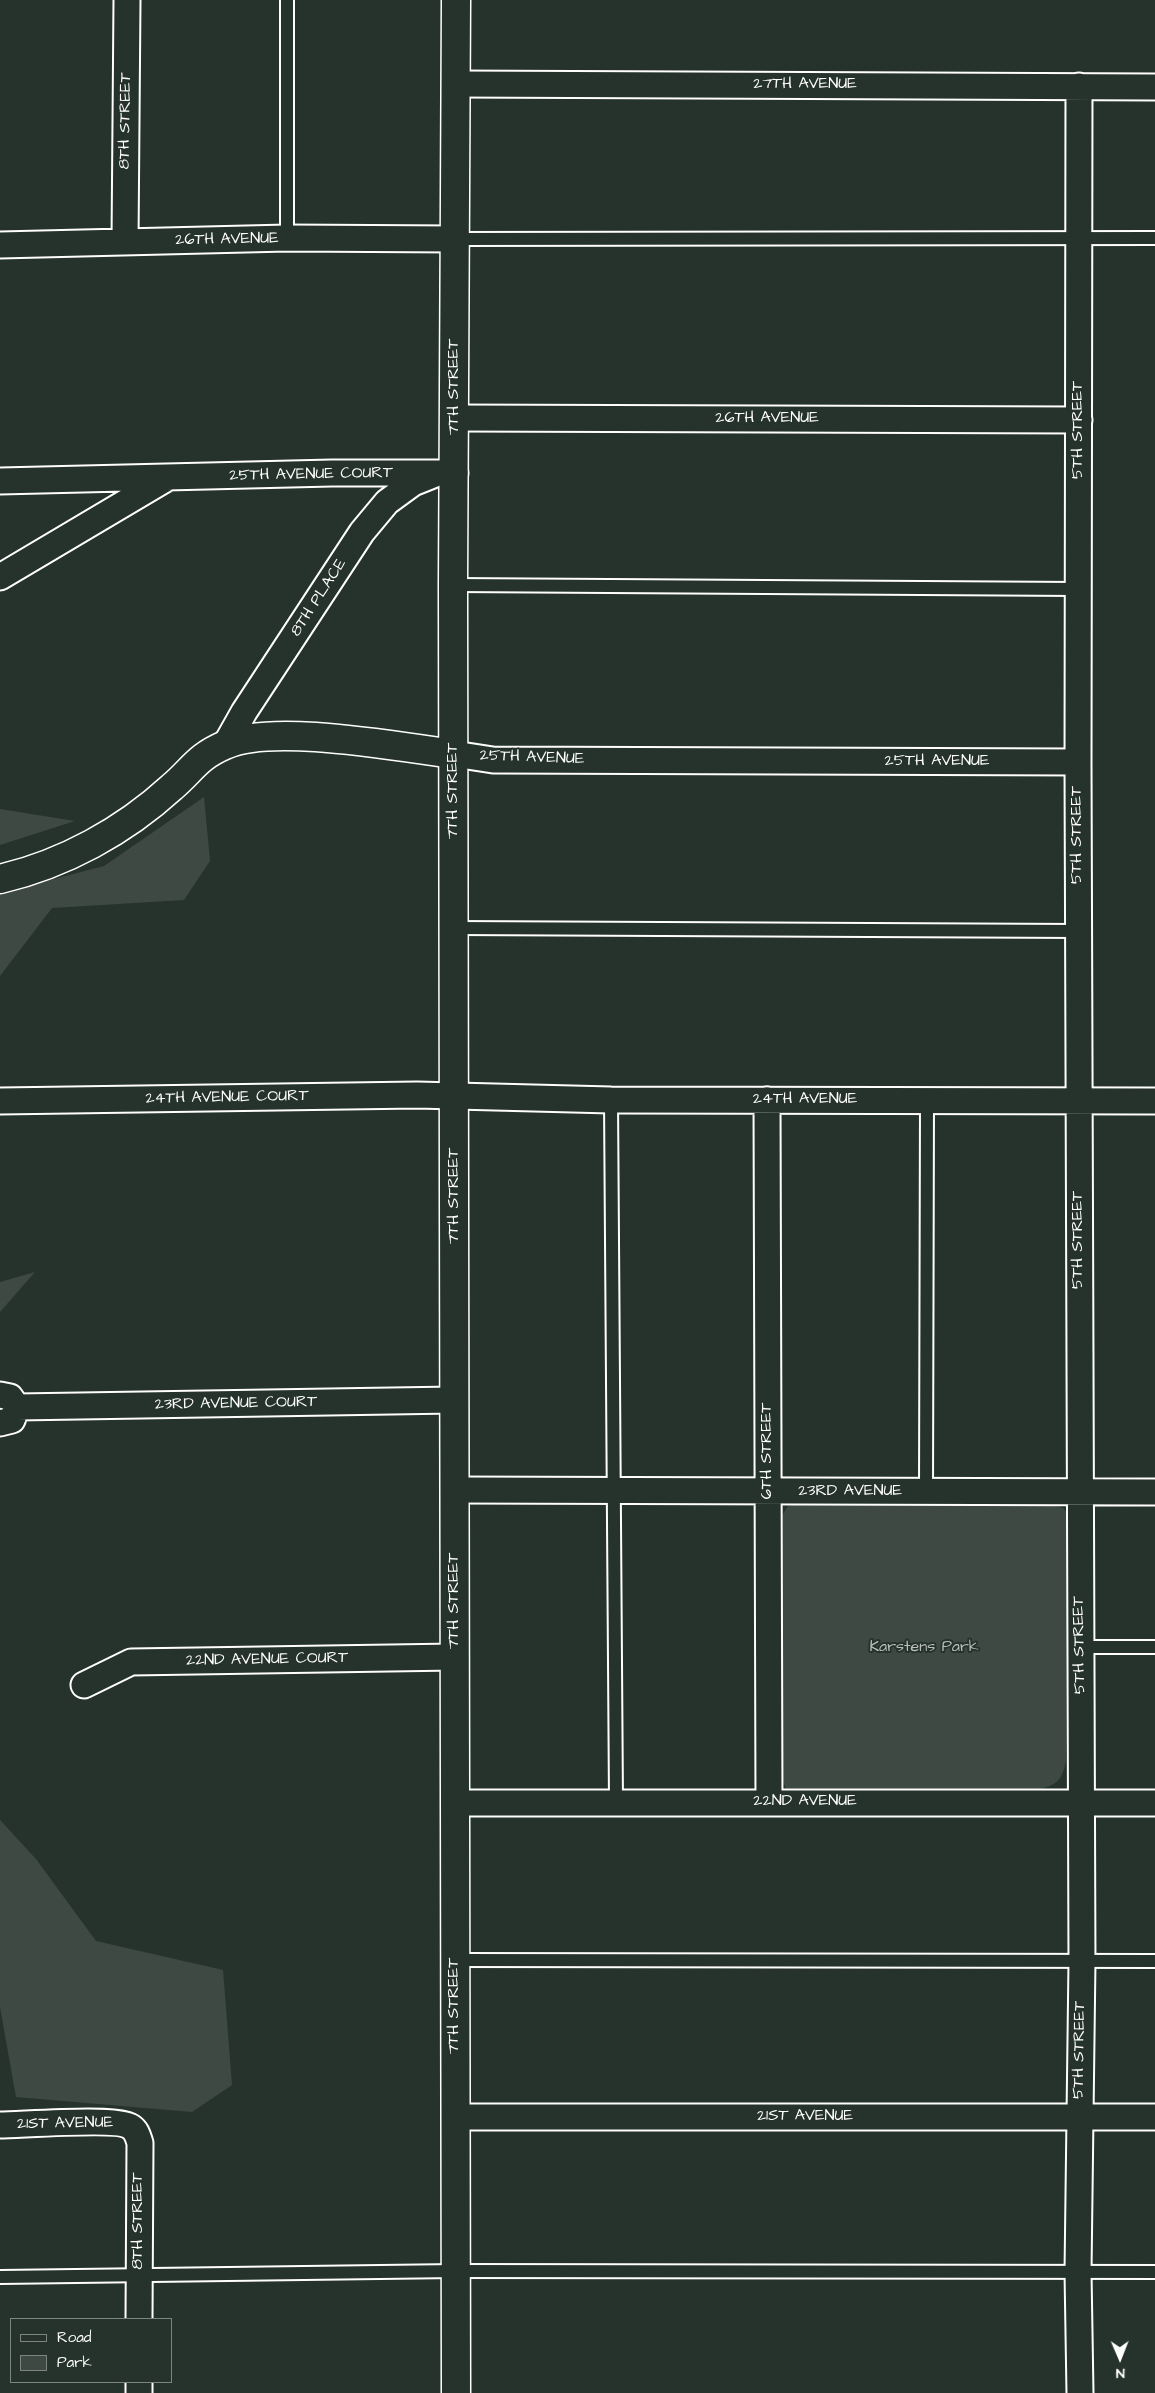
<!DOCTYPE html>
<html>
<head>
<meta charset="utf-8">
<style>
  body { margin:0 }
  #map { position:relative; width:1155px; height:2393px; overflow:hidden; background:#26332d; font-family:"Architects Daughter",sans-serif }
  canvas { display:block }
  .legend { position:absolute; left:10px; top:2318px; width:162px; height:65px; box-sizing:border-box; background:#26332d; border:1px solid #7d8581; margin:0; padding:6px 9px; list-style:none; font-size:15px; color:#fff }
  .legend li { display:flex; align-items:center; gap:10px; height:25px }
  .legend b { width:25px; border:1px solid #7d8581 }
  .north { position:absolute; left:1095px; top:2333px; width:50px; height:50px; -webkit-text-stroke:4px #26332d; paint-order:stroke; rotate:179deg; font-size:14px; font-weight:700; line-height:20px; text-align:center; color:#fff }
  .north::after { content:''; display:block; margin:auto; width:18px; height:22px; background:#fff; clip-path:polygon(50% 0,100% 100%,50% 72%,0 100%) }
</style>
</head>
<body>
<div id="map">
<canvas width="1155" height="2393"></canvas>
<ul class="legend">
<li><b style="height:6px;background:#26332d"></b>Road</li>
<li><b style="height:14px;background:#3e4944"></b>Park</li>
</ul>
<div class="north">N</div>
</div>
<script>
const context = document.querySelector('canvas').getContext('2d');
context.lineJoin = 'round';
function fillPath(path, color) {
  context.fillStyle = color;
  context.fill(path, 'evenodd');
}
function strokePath(path, color, width, dash) {
  context.strokeStyle = color;
  context.lineWidth = width;
  context.lineCap = dash ? 'butt' : 'round';
  context.setLineDash(dash || []);
  context.stroke(path);
}
function drawText(font, color, halo, rows, align = 'center') {
  context.font = font + ' "Architects Daughter",sans-serif';
  context.lineWidth = 4;
  context.setLineDash([]);
  context.textBaseline = 'middle';
  context.strokeStyle = halo;
  context.fillStyle = color;
  for (const [text, x, y, turn = 0] of rows) {
    context.save();
    context.translate(x, y);
    context.rotate((+turn || 0) * Math.PI / 180);
    context.textAlign = isNaN(turn) ? turn : align;
    if (halo) context.strokeText(text, 0, 0);
    context.fillText(text, 0, 0);
    context.restore();
  }
}
const green = new Path2D(`
  M204,797L210,861L184,900L52,908L0,976V893L104,866Z
  M0,809L75,821L0,845Z
  M35,1272L0,1312V1282Z
  M798,1503L1047,1504L1063,1508L1067,1513V1527L1066,1760C1063,1778 1058,1785 1040,1789L810,1794L795,1793L786,1789L781,1776L783,1514L788,1506Z
  M0,1820L36,1859L96,1941L223,1970L232,2085L192,2112L16,2097L0,2007Z`);
const lane = new Path2D(`
  M287,238V0
  M455,239L1155,238
  M453,585L1077,589
  M454,928L1078,931
  M611,1100L616,1802
  M926,1492L927,1100
  M1081,1647H1155
  M455,1960L1155,1961
  M0,2277L456,2271L1155,2272`);
const street = new Path2D(`
  M456,84L1155,87
  M1079,86L1078,762L1082,1961L1078,2272L1080,2393
  M125,242L127,0
  M0,245L287,238L455,239
  M455,418L1079,420
  M0,481L332,473H455
  M0,577L167,478
  M226,744L244,712L362,532L387,502L413,483L433,475
  M454,754L493,760L1078,762
  M767,1100L769,1803
  M0,1101L417,1095L611,1100L1155,1101
  M0,1395L10,1397L17,1407L12,1420L0,1423
  M17,1407L454,1400
  M454,1490L1155,1492
  M84,1685L131,1662L455,1657
  M456,1803H1155
  M456,2117H1155
  M0,2125C21,2125 118,2117 131,2127C137,2131 138,2137 140,2143L139,2319
  M139,2393V2382`);
const secondary = new Path2D(`
  M456,0L453,585L456,2393
  M0,879C64,864 124,831 172,787C193,769 197,757 225,745C272,723 399,747 454,754`);
const streetNames = [
  ["27TH AVENUE",805,85],
  ["8TH STREET",126,121,-89],
  ["26TH AVENUE",227,240,-1],
  ["7TH STREET",455,387,-90],
  ["26TH AVENUE",767,419],
  ["5TH STREET",1079,430,-90],
  ["25TH AVENUE COURT",311,475,-1],
  ["8TH PLACE",319,598,-57],
  ["25TH AVENUE",532,758,2],
  ["25TH AVENUE",937,762],
  ["7TH STREET",454,791,-90],
  ["5TH STREET",1078,835,-90],
  ["24TH AVENUE COURT",227,1098,-1],
  ["24TH AVENUE",805,1100],
  ["7TH STREET",455,1196,-90],
  ["5TH STREET",1079,1240,-90],
  ["23RD AVENUE COURT",236,1404,-1],
  ["6TH STREET",768,1451,-90],
  ["23RD AVENUE",850,1492],
  ["7TH STREET",455,1601,-90],
  ["5TH STREET",1080,1645,-91],
  ["22ND AVENUE COURT",267,1660,-1],
  ["22ND AVENUE",805,1802],
  ["7TH STREET",455,2006,-90],
  ["5TH STREET",1080,2050,-89],
  ["21ST AVENUE",805,2117],
  ["21ST AVENUE",65,2124,-1],
  ["8TH STREET",139,2221,-90]
];
const parkNames = [
  ["Karstens Park",924,1648]
];
fillPath(green, '#3e4944');
strokePath(lane, '#fff', 16);
strokePath(street, '#fff', 29);
strokePath(secondary, '#fff', 31);
strokePath(lane, '#26332d', 12);
strokePath(street, '#26332d', 25);
strokePath(secondary, '#26332d', 28);
drawText('16px', '#fff', '#26332d', streetNames);
drawText('16px', '#bbbfbe', '#26332d', parkNames);
</script>
</body>
</html>
